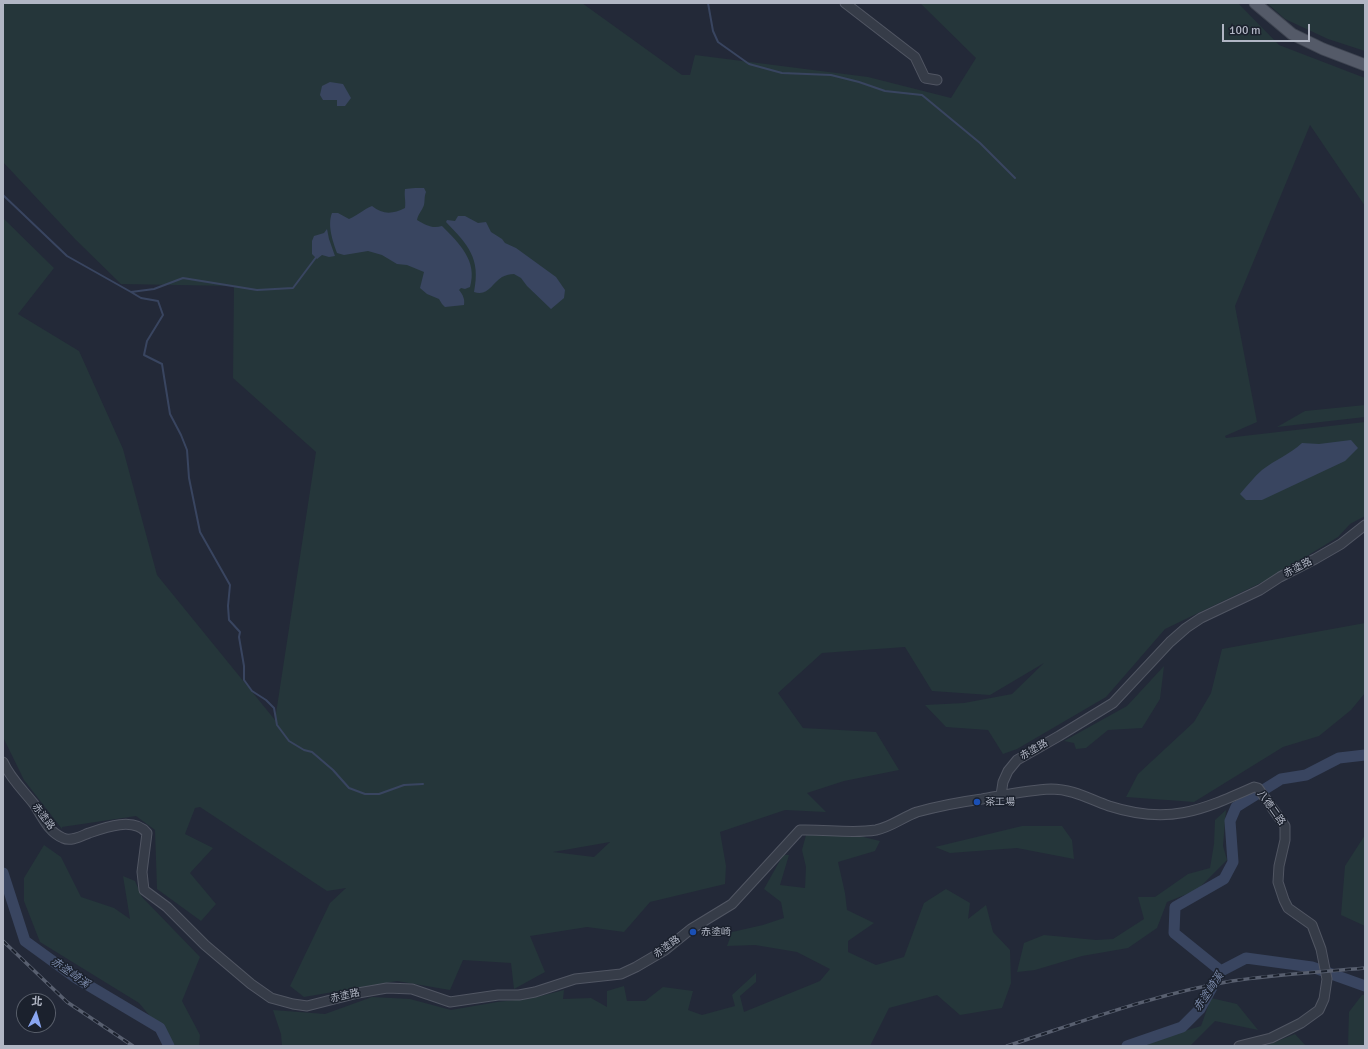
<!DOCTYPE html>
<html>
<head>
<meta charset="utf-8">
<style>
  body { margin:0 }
  #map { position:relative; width:1368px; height:1049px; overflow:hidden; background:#232938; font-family:Signika,"Noto Sans TC",sans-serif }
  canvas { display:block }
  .frame { position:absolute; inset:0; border:4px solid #b1b6c4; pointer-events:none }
  .north { position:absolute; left:16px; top:993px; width:40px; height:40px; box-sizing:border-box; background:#1b212d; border:1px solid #575d69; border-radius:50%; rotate:5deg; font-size:11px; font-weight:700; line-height:16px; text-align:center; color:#b1b6c4 }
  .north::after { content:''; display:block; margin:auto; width:14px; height:18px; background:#8aa6f1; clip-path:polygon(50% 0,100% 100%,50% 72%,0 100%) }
  .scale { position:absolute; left:1222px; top:24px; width:88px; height:18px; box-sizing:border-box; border:2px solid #b1b6c4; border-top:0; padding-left:5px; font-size:12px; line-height:14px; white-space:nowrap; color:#b1b6c4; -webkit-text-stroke:3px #1b212d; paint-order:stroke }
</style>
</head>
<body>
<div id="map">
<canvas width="1368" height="1049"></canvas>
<div class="frame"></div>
<div class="north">北</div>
<div class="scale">100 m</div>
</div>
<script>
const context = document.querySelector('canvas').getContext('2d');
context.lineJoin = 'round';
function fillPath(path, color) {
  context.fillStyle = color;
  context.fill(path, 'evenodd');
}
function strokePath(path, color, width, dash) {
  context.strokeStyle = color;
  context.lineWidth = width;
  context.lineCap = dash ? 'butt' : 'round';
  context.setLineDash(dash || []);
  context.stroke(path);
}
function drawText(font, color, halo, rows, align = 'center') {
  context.font = font + ' Signika,"Noto Sans TC",sans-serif';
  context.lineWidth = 3;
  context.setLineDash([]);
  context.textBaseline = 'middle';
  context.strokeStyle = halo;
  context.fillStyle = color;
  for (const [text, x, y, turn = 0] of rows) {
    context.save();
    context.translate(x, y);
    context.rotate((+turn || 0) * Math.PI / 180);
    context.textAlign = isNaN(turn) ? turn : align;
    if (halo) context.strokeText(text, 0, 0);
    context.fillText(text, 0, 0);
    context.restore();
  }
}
const green = new Path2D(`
  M3,3H582L682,75H690L695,55L868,77L951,98L976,58L920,3H1238L1279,45L1365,78V206L1310,125L1235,306L1257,422L1225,436L1226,438L1365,422V516L1350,524L1338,537L1271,578L1165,629L1106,697L1017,749L1003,754L988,730L946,727L925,705L964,703L1012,694L1044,663L990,695L932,691L905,647L822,653L778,693L803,728L876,732L899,770L844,781L807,793L826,812L785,810L720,832L726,866L725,884L650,902L624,932L587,927L530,936L545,972L514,989L511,963L463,960L450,990L397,981L304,997L290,986L330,903L346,888L327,891L200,807L195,808L185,834L213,848L190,873L216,904L201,921L157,889L155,830L136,816L62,827V829L24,780L3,737V218L54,268L18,314L79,351L123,449L157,575L275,720L316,452L233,378L234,286L121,284L75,239L3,162ZM610,842L594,857L553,852Z
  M1267,3H1365V51L1328,39L1285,19Z
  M1365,405V417L1277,427L1305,411Z
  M1365,623V693L1351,710L1319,736L1283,747L1194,802L1126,797L1138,774L1194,722L1211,693L1222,649Z
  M1164,666L1160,699L1142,728L1108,730L1086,748L1076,749L1074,743L1064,741L1127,706Z
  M1226,810L1223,846L1227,860L1197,890L1167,902L1157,928L1128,948L1082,956L1035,970L1017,972L1024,943L1044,935L1096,940L1113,939L1144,919L1138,897H1155L1188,874L1210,868L1214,844L1215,820Z
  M1022,826H1062L1072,840L1074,859L1017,848L950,853L935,847Z
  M806,835H855L880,841L875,851L838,862L845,893L847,910L874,923L848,941V952L876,965L904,957L924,903L946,889L970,903L968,919L986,905L993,932L1010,950L1011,983L1002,1008L960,1015L937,995L889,1008L870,1046H282L281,1034L273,1010L325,1014L372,997L410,999L451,1010L497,1002L533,998L564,990L563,999L591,998L607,1007V991L624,986L627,1001H645L663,987L693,991L688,1010L702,1015L735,1006L732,995L756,973V982L740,996L744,1012L820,981L830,969L797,952L755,945L727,946L732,932L763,925L784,918L781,902L764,889L783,855H789L780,885L805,888L806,867L802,850Z
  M1365,835V926L1341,915L1345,866Z
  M44,845L61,857L81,897L114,908L130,919L123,876L135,881L142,897L200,957L182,1001L200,1035L199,1046H175L139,1003L40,942L24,901V878Z
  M1362,995H1365V1046H1348L1349,1012Z
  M1211,998L1237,1004L1258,1030L1215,1021L1190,1046H1136L1201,1026Z
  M1295,1034L1306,1046H1265Z`);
const water = new Path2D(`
  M330,82L343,84L351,98L345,106H337V100H323L320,95L322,86Z
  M415,188H424L426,192C424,197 425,201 424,205C422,211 418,214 417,220C426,225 432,229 442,226C459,243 478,261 470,287L465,289L461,288L459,290C463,295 465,299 464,305L445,307L442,304L439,299L427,294L420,288L424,272L407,265L397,264L382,255L368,251L344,255L337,253C333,242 327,225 332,213H338L349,219C358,215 364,209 372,206C383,215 393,214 405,208C406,201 404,196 405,189Z
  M458,216H465L478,223L486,222L491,232L502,239L505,243L516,248L556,277L565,290L564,298L551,309L527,286L521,278L514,274C510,274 506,275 502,277C492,283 488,297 474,292C481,258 468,245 446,222L447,220L455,221Z
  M327,229L329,239L335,256L329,257L322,255L317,259L312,254V241L314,236L324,233Z
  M1351,440L1358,448L1345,461L1262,500H1246L1240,494C1247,486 1254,477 1262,470C1275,460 1290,454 1302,443L1319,444Z`);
const stream = new Path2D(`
  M708,3L713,31L718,42L749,64L782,73L831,75L859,82L885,91L922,95L980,143L1015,178
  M3,195L67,256L131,292L154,289L183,278L257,290L293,288L317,256
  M131,292L141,298L158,301L163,315L147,341L144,355L162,364L170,414L181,435L187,450L189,478L200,532L230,585L228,606L229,620L240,632L239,637L244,666V680L252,691L266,700L274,708L277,725L289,741L304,750L312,752L333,770L349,788L365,794H379L404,785L423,784`);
const river = new Path2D(`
  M3,873L25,941L76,978L160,1028L169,1046
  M1221,971L1174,933L1175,907L1224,879L1233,862L1230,821L1236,807L1281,779L1306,775L1339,758L1365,755
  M1127,1046L1182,1027L1200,1009L1221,971L1246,958L1312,967L1365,986`);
const minor = new Path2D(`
  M845,3L915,57L925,78L937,80
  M3,762C10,778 23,790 34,804C42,816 48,832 63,838C71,842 81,836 89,833C106,827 134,817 147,833L142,872L144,890L167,907L205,945L251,984L271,998L293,1004L307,1006L358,993L387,988L412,989L450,1002L498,995H519L535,992L575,979L621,974L636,967L665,950L691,929L732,904L800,830C825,829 851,834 876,830C891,827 903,817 917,812C939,806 960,802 982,799C1005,795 1028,790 1051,789C1073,789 1089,799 1109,806C1168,825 1200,811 1254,787L1258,788L1285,826V840L1279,866L1278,882L1284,900L1288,908L1312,925L1321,949L1327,979L1324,999L1319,1010L1301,1023L1271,1038L1239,1046
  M1001,795L1003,782L1008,771L1017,760L1059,736L1113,703L1170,642L1186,628L1201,618L1260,590L1280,577L1315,559L1341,544L1365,525`);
const major = new Path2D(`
  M1255,3L1292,34L1323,49L1365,65`);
const rail = new Path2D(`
  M3,941L67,1002L133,1046
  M1007,1046C1081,1022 1155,994 1232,981C1276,974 1321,972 1365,968`);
const markers = [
  [977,802,4,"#1a4fb4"],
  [693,932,4,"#1a4fb4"]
];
const streetNames = [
  ["赤塗路",1298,568,-27],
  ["赤塗路",1034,750,-30],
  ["八德二路",1271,808,54],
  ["赤塗路",43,817,53],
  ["赤塗路",667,947,-36],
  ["赤塗路",345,996,-13]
];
const poiNames = [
  ["茶工場",985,802],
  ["赤塗崎",701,932]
];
const waterNames = [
  ["赤塗崎溪",70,973,35],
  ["赤塗崎溪",1209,992,-56]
];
fillPath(green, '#25363a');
fillPath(water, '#394560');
strokePath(stream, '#394560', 2);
strokePath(river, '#394560', 11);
strokePath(minor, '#515663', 11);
strokePath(major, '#3f4551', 13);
strokePath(minor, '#363c48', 9);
strokePath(major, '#545a68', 11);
strokePath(rail, '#585f6f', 3.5);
strokePath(rail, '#1b212d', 2, [6]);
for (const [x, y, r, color] of markers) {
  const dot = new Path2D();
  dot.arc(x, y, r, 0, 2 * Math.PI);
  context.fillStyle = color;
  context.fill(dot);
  strokePath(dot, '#1b212d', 1.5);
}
drawText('10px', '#b1b6c4', '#1b212d', streetNames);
drawText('10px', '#b1b6c4', '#1b212d', poiNames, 'left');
drawText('italic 11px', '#7b8aaa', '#1b212d', waterNames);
</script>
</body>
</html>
